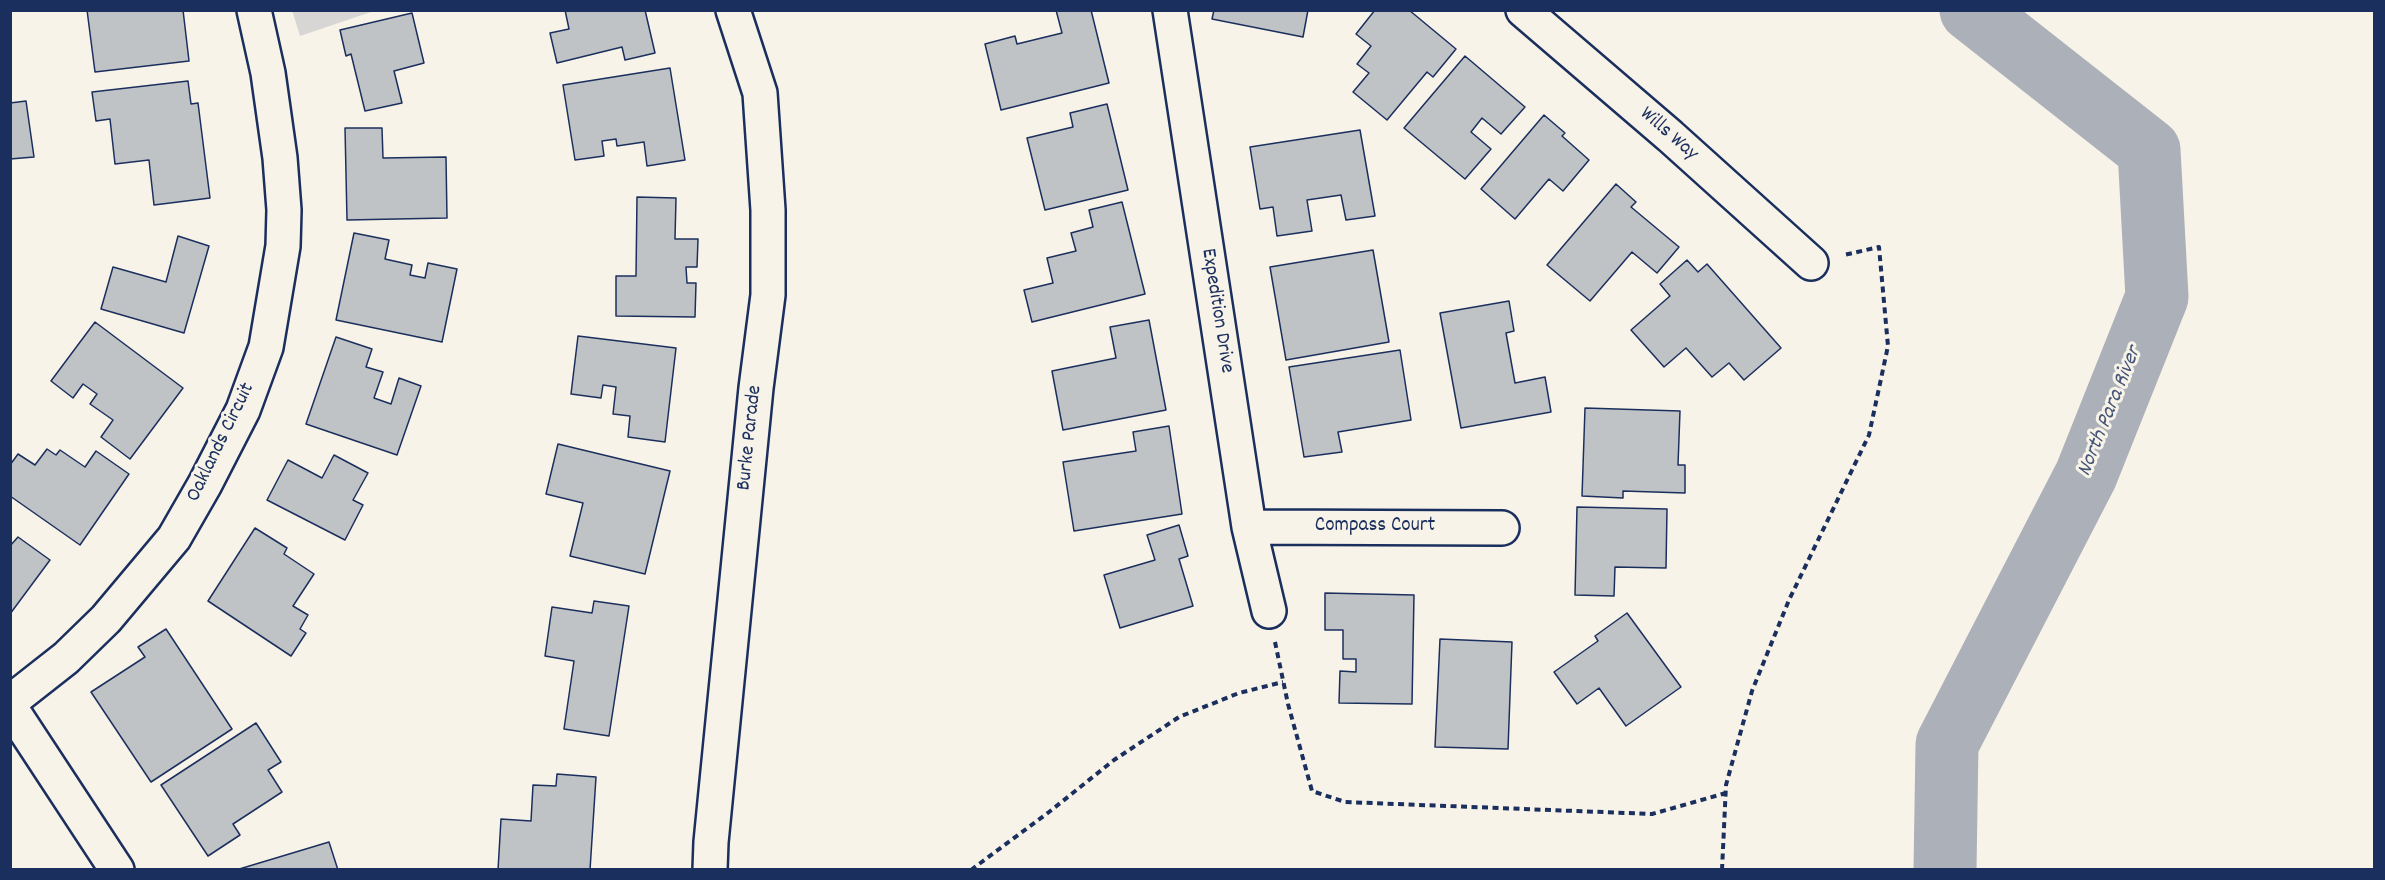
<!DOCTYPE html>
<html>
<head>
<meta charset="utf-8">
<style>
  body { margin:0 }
  #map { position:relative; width:2385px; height:880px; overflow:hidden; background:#f7f3e8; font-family:Dekko,sans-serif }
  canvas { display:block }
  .frame { position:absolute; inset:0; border:12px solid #1b2f5e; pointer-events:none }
</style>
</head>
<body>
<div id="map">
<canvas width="2385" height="880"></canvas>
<div class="frame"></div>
</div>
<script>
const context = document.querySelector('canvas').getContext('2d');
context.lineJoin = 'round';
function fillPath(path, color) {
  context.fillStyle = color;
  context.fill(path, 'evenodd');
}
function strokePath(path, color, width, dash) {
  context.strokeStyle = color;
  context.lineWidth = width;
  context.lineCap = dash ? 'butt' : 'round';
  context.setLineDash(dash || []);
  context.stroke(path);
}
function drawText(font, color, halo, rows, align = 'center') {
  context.font = font + ' Dekko,sans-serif';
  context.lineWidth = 6;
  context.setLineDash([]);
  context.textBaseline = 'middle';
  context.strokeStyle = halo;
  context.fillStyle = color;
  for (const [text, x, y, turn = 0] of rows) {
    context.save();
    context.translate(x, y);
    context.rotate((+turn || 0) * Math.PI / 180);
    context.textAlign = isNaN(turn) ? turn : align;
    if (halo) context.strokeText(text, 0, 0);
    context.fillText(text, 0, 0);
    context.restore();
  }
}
const green = new Path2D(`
  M292,10H374V11L300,36Z`);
const river = new Path2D(`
  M1945,870L1947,744L2086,475L2157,297L2149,150L1971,10`);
const building = new Path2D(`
  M87,10H183L189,61L95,72Z
  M565,10H645L655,53L625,60L622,47L557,63L550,33L569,29Z
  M1056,10H1091L1109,83L1001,110L985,44L1015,36L1017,44L1062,33Z
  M1214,10H1308L1303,37L1212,19Z
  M1375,10H1409L1456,49L1433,77L1427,72L1387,120L1353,92L1369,73L1357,64L1371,46L1356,34Z
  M412,13L424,63L394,71L402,103L365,111L351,54L346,56L340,30Z
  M1465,56L1525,107L1501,134L1482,118L1471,132L1491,149L1465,179L1404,128Z
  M670,68L685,160L647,166L644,142L617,146L616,139L602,141L604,156L575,160L563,85Z
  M188,81L191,104L198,103L210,198L154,205L149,160L115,164L110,119L96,121L92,92Z
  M26,101L34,157L10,159V103Z
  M1107,104L1128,190L1045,210L1027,138L1073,127L1070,113Z
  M1544,115L1565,133L1562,136L1589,160L1563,191L1549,179L1515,219L1481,189Z
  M345,128H382L383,158L446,157L447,218L347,220Z
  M1360,130L1375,216L1346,220L1341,195L1307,200L1312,231L1277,236L1273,207L1260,209L1250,147Z
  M1616,184L1636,202L1631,207L1679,247L1657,273L1632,252L1590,301L1547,265Z
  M637,197L676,198L675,239H698L697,267H686L687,283H696L695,317L616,316V276H636Z
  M1122,202L1145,294L1032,322L1024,290L1053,283L1047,258L1076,251L1071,233L1093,227L1089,210Z
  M354,233L389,240L385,259L412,265L410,275L425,278L428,263L457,269L442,342L336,320Z
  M178,236L209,246L184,333L101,309L113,267L166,282Z
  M1373,250L1389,342L1286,360L1270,267Z
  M1687,260L1698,272L1707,264L1781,348L1744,380L1729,363L1712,377L1686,348L1664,367L1631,330L1670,296L1660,284Z
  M1509,301L1514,331L1506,333L1515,383L1545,377L1551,412L1461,428L1440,313Z
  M1149,320L1166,410L1063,430L1052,371L1116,358L1110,327Z
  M95,322L183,388L130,459L101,437L113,420L90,404L97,394L83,384L73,398L51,381Z
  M578,336L676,348L665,442L628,437L630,416L613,414L616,387L603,385L601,398L571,394Z
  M336,337L372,349L366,367L383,372L374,398L391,404L399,378L421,386L397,455L306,424Z
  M1400,350L1411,420L1338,432L1342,452L1304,457L1289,367Z
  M1585,408L1680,411L1678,465H1685V493L1623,491V498L1582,496Z
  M1169,426L1182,514L1074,531L1063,462L1136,451L1133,432Z
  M558,444L670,471L645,574L570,556L583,503L546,494Z
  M47,449L56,455L60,450L85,467L96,451L129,474L80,545L10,496V465L18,454L35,465Z
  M334,455L368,473L353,500L363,505L345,540L267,500L288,460L322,478Z
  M1577,507L1667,509L1666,568L1615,567L1614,596L1575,595Z
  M1179,525L1188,556L1179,559L1193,606L1120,628L1104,575L1155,560L1147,535Z
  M255,528L287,548L284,554L314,574L293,606L308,615L300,629L306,633L291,656L208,601Z
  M18,537L50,560L10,614V546Z
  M1325,593L1414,595L1412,704L1339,703L1340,671L1356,672V659H1343V630H1325Z
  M594,601L629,606L609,736L564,729L574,661L545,656L552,607L592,613Z
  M1627,613L1681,687L1626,726L1599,688L1577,704L1554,672L1598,641L1595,636Z
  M166,629L232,729L151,782L91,692L145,657L138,647Z
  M1440,639L1512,642L1508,749L1435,747Z
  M256,723L281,762L268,770L282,792L233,824L240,835L208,856L161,785Z
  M557,774L596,777L590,870H498L501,819L531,821L533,785L556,786Z
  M329,842L338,870H236Z`);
const path = new Path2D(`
  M1275,642L1288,704L1312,791L1345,802L1652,814L1726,793
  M971,870L1049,812L1114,760L1179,717L1239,693L1283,682
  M1722,870L1726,785L1752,691L1789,600L1869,435L1888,346L1879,247L1844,255`);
const street = new Path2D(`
  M1170,10L1249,527L1269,611
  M1523,10L1670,136L1811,263
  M1249,527L1502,528
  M10,702L66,658L106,619L174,538L205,484L243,410L266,347L283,246L284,210L280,158L268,73L254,10
  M10,707L117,870
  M710,870L711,842L756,388L768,295V210L760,93L733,10`);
const streetNames = [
  ["Wills Way",1668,135,41],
  ["Expedition Drive",1216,311,81],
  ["Burke Parade",751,438,-84],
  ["Oaklands Circuit",222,443,-64],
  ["Compass Court",1375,527]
];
const waterNames = [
  ["North Para River",2111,412,-68]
];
fillPath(green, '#d7d6d4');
strokePath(river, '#acb0b9', 63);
fillPath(building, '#c0c3c5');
strokePath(building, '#1b2f5e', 1.5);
strokePath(street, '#1b2f5e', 38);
strokePath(path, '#1b2f5e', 4, [6, 4.5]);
strokePath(street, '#f7f3e8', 33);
drawText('21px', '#1b2f5e', '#f7f3e8', streetNames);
drawText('italic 22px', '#465679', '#f7f3e8', waterNames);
</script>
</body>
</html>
